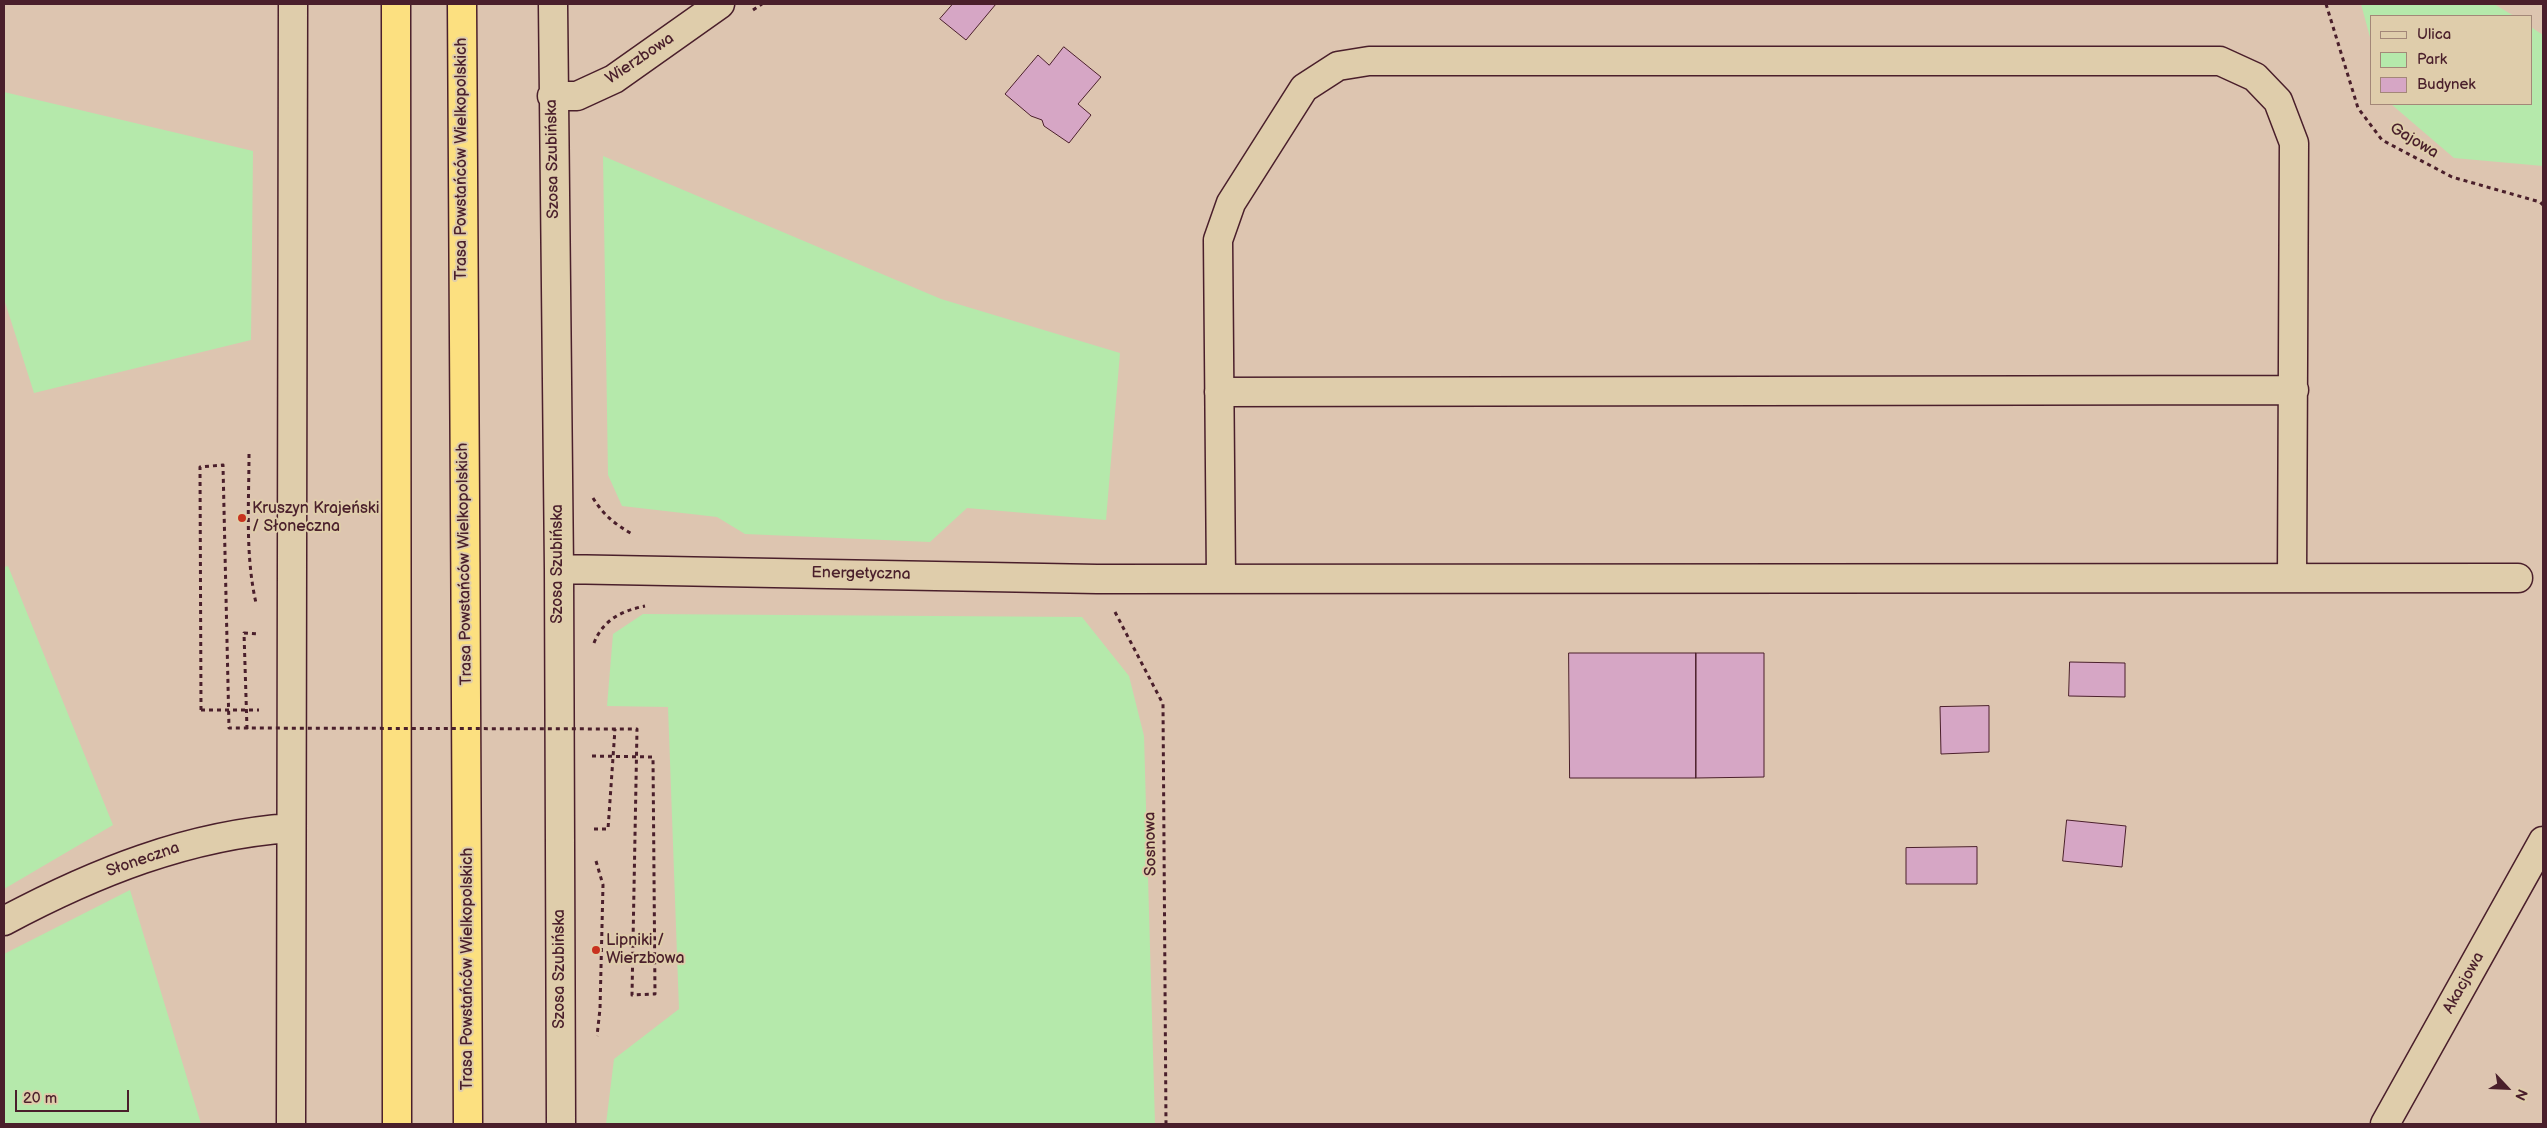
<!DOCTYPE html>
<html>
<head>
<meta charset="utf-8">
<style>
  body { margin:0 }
  #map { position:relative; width:2547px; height:1128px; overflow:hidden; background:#ddc5b0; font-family:"Balsamiq Sans",sans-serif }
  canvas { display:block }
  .frame { position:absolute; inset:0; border:5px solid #4a1f2b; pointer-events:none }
  .legend { position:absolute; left:2370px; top:15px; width:162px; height:90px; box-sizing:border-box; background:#dfcdab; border:1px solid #a38778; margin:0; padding:6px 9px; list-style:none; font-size:15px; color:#4a1f2b }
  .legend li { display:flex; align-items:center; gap:10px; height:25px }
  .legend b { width:25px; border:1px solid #a38778 }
  .north { position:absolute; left:2482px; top:1063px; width:50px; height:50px; -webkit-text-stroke:4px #dfcdab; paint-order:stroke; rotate:115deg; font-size:14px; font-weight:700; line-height:20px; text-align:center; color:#4a1f2b }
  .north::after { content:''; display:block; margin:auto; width:18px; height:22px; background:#4a1f2b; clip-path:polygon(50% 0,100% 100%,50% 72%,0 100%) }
  .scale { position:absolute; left:15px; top:1090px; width:114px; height:22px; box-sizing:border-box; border:2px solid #4a1f2b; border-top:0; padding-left:6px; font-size:15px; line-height:18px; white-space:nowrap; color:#4a1f2b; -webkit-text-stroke:4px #dfcdab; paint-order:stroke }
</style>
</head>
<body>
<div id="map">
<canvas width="2547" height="1128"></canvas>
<div class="frame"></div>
<ul class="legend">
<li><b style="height:6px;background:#dfcdab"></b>Ulica</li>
<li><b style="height:14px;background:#b5e9ab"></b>Park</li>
<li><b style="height:14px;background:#d6a6c5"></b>Budynek</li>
</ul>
<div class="north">N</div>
<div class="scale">20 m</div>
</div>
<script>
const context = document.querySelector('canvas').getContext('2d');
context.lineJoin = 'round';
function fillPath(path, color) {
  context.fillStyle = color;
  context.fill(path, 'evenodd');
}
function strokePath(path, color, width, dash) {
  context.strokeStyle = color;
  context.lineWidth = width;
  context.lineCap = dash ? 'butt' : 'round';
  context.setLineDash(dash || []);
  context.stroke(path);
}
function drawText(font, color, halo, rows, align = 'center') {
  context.font = font + ' "Balsamiq Sans",sans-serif';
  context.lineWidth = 4;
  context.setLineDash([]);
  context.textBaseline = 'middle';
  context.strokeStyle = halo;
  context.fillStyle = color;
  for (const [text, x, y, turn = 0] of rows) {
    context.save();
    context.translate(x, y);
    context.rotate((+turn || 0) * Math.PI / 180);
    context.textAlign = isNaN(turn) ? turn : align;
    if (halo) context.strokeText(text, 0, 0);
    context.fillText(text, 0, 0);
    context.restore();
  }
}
const green = new Path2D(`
  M2361,4H2494L2514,16H2371V41Z
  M2531,27L2543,35V166L2454,158L2391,104H2531Z
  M4,92L253,151L251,340L34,393L4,299Z
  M603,156L941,299L1120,353L1106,520L967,508L930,542L745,534L717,517L622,506L608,475Z
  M8,566L113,825L4,889V567Z
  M643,614L1082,617L1129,676L1144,736L1155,1124H606L614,1059L679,1009L668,707L607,706L613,634Z
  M130,890L201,1124H4V954Z`);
const building = new Path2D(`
  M953,4H996L966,40L940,19Z
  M1064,47L1101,77L1078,104L1091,115L1069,143L1044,126L1042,120L1031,116L1005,94L1038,55L1049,65Z
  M1569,653H1696V778H1570Z
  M1696,653H1764V777L1696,778Z
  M2070,662L2125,663V697L2069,696Z
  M1989,706V752L1941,754L1940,707Z
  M2067,820L2126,826L2122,867L2063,861Z
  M1977,847V884H1906V848Z`);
const path = new Path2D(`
  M2326,4L2358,108L2382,140L2452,177L2540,202L2543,205
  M753,10L762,4
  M249,454C249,503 245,555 256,603
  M593,498C604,516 616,525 634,535
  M1115,612L1163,704L1166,1124
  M594,643C603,620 621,611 645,606
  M201,710H259
  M247,729L244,633L258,634
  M592,756L653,757
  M594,829H608L615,729
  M596,861L603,885L600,1009L597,1036`);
const minor = new Path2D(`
  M553,4L559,569L561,1124
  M552,96H577L614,79L720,4
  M1219,392L2294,390
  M559,569L1097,579L2518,578
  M1221,579L1218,240L1231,203L1304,88L1338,66L1369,61H2220L2255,77L2278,101L2294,143L2292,578
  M4,921C94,873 188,835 291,828
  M291,1124L293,4
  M2385,1124L2543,841`);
const highway = new Path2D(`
  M396,4L397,1124
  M462,4C462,377 469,751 468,1124`);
const pathBridge = new Path2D(`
  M201,710L200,467L223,465L229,728L637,729L632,995L655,994L653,757`);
const markers = [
  [242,518,5,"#c8321e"],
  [596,950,5,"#c8321e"]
];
const streetNames = [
  ["Wierzbowa",640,59,-34],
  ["Gajowa",2414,141,31],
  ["Trasa Powstańców Wielkopolskich",462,159,-90],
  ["Szosa Szubińska",553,159,-91],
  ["Trasa Powstańców Wielkopolskich",465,564,-91],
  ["Szosa Szubińska",558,564,-90],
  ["Energetyczna",861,574,1],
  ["Sosnowa",1151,844,-91],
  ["Słoneczna",143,860,-19],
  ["Trasa Powstańców Wielkopolskich",468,969,-90],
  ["Szosa Szubińska",560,969,-90],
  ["Akacjowa",2464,983,-61]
];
const poiNames = [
  ["Kruszyn Krajeński",252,509],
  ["/ Słoneczna",252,527],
  ["Lipniki /",606,941],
  ["Wierzbowa",606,959]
];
fillPath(green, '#b5e9ab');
fillPath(building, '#d6a6c5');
strokePath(building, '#4a1f2b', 1);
strokePath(minor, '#4a1f2b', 31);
strokePath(highway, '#4a1f2b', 31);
strokePath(path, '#4a1f2b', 3, [4, 4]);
strokePath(minor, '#dfcdab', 28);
strokePath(highway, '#fce080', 28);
strokePath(pathBridge, '#4a1f2b', 3, [4, 4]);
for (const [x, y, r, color] of markers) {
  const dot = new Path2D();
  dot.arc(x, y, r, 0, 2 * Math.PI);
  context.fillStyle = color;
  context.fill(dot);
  strokePath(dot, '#dfcdab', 2);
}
drawText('16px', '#4a1f2b', '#dfcdab', streetNames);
drawText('16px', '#4a1f2b', '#dfcdab', poiNames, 'left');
</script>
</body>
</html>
